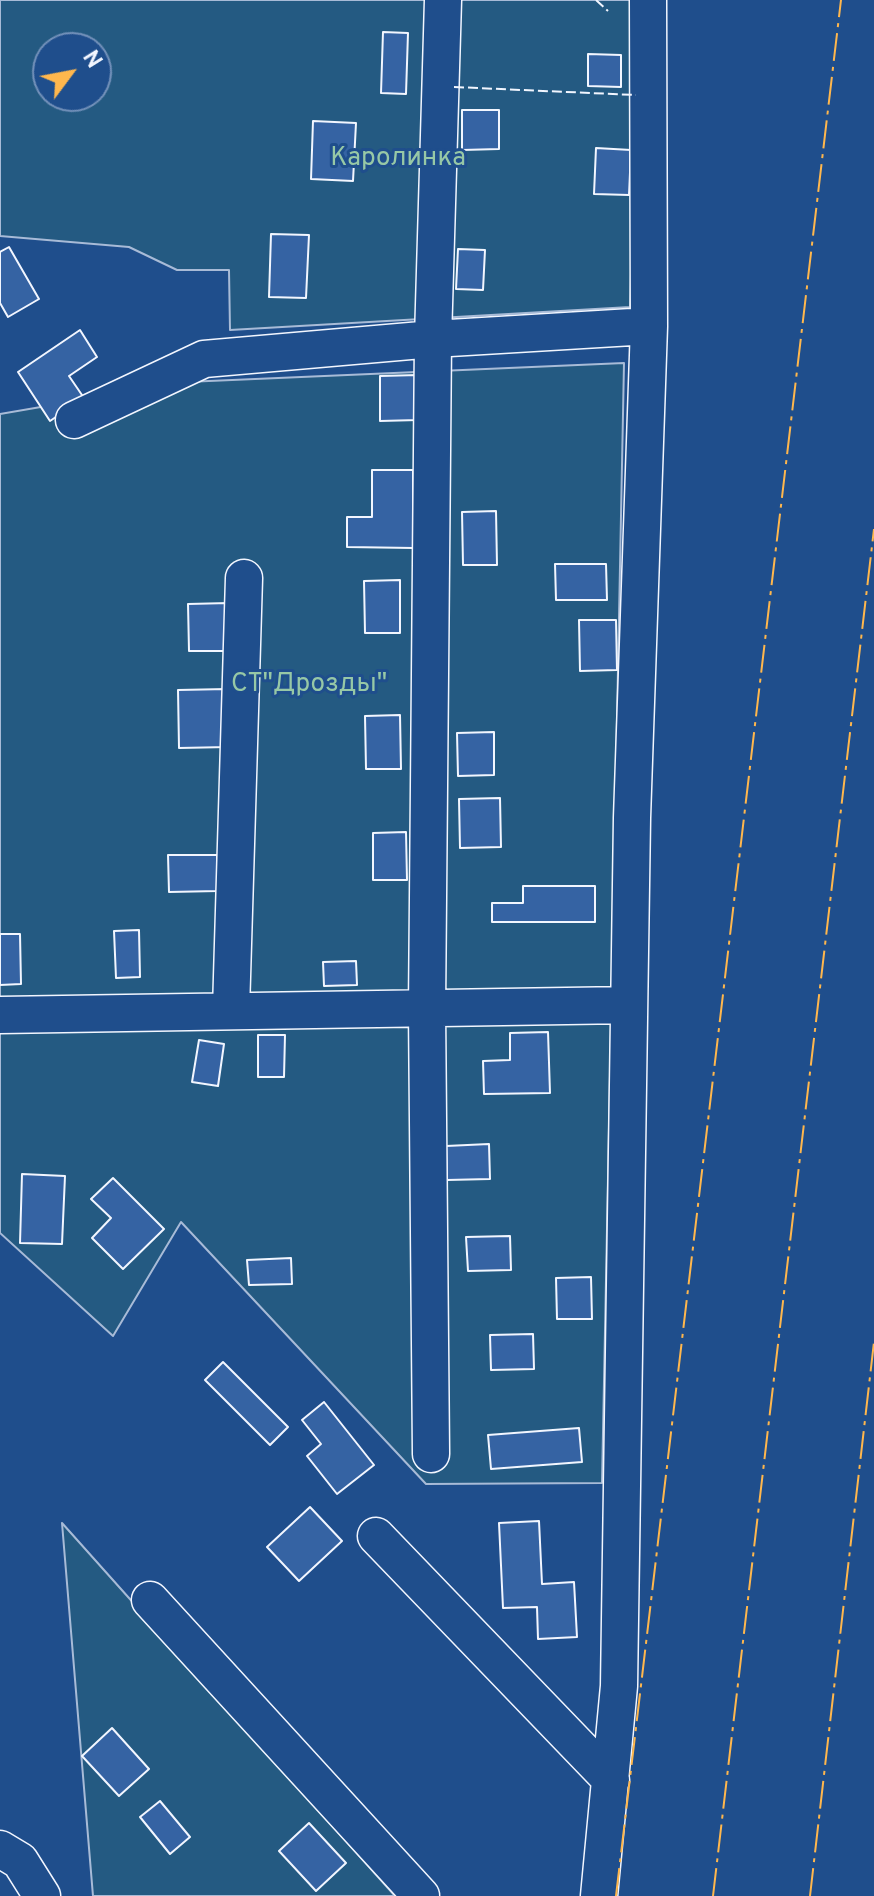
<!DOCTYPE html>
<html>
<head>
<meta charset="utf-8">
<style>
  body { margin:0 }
  #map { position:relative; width:874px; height:1896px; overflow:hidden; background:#1f4e8c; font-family:Overpass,sans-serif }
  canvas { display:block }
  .north { position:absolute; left:32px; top:32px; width:80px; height:80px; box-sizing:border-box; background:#1f4e8c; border:2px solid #7391ba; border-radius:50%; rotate:58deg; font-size:22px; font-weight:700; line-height:32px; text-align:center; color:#f2f6ff }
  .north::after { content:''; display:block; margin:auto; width:28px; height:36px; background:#ffb74d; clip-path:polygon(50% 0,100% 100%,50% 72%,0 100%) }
</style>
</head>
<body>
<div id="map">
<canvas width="874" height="1896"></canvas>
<div class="north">N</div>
</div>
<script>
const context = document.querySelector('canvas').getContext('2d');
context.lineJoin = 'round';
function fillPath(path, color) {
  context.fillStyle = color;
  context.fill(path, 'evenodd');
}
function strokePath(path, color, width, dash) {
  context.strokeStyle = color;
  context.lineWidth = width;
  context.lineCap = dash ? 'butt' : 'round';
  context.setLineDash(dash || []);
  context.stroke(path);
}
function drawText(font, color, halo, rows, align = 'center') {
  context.font = font + ' Overpass,sans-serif';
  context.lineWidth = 6;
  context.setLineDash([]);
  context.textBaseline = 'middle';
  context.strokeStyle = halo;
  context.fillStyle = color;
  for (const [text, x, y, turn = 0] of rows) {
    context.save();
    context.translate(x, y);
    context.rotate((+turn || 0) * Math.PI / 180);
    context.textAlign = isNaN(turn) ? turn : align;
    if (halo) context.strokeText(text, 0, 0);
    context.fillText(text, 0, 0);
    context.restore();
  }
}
const green = new Path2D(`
  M0,0H635L638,40L630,307L230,330L229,270H177L129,247L0,236ZM48,48H96V96H48Z
  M624,363L602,1483L426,1484L181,1222L113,1336L0,1233V414L186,382Z
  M62,1523L395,1896H93Z`);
const building = new Path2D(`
  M383,32L408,33L406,94L381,93Z
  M588,54L621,55V87L588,86Z
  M462,110H499V149L462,150Z
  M313,121L356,123L353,181L311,179Z
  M596,148L631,150L629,195L594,194Z
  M271,234L309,235L306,298L269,297Z
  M9,247L39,299L8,317L0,303V252Z
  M458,249L485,250L483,290L456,289Z
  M80,330L97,357L69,376L84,398L50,421L18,372Z
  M418,375V420L380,421V376Z
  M372,470H413V548L347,547V517H372Z
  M496,511L497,565H463L462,512Z
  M555,564H606L607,600H556Z
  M400,580V633H365L364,581Z
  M229,603L230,651H189L188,604Z
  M579,620H616L617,670L580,671Z
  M227,689L228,747L179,748L178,690Z
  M400,715L401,769H366L365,716Z
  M494,732V775L458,776L457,733Z
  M500,798L501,847L460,848L459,799Z
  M406,832L407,880H373V833Z
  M168,855H217L218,891L169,892Z
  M523,886H595V922H492V903H523Z
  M139,930L140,977L116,978L114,931Z
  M0,934H20L21,984L0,985Z
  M356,961L357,985L324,986L323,962Z
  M548,1032L550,1093L484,1094L483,1061L510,1060V1033Z
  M258,1035H285L284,1077H258Z
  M199,1040L224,1044L218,1086L192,1082Z
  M489,1144L490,1179L447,1180L446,1146Z
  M22,1174L65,1176L62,1244L20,1243Z
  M113,1178L164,1229L123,1269L92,1238L111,1218L91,1199Z
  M510,1236L511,1270L468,1271L466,1237Z
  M291,1258L292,1284L249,1285L247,1260Z
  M591,1277L592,1319H557L556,1278Z
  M533,1334L534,1369L491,1370L490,1335Z
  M223,1362L288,1427L270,1445L205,1380Z
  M324,1402L374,1465L337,1494L307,1456L321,1444L302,1420Z
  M579,1428L582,1462L491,1469L488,1435Z
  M310,1507L342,1541L299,1581L267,1547Z
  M539,1521L542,1584L574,1582L577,1637L538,1639L537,1607L503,1608L499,1523Z
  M112,1728L149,1769L119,1796L82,1756Z
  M160,1801L190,1837L170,1854L140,1817Z
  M309,1823L346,1863L316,1891L279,1851Z`);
const minor = new Path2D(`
  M74,420L204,359L433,339L649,326
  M231,1010L244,578
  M0,1015L629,1005
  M431,1454L427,1009L433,339L443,0
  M376,1536L611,1780
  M150,1600L421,1896
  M0,1849L20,1861L42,1896
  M599,1896L619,1686L632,818L649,326L648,0`);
const fence = new Path2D(`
  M596,0L608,11
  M454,87L636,95`);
const power = new Path2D(`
  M616,1896L841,0
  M713,1896L874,529
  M810,1896L874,1342`);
const parkNames = [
  ["Каролинка",398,160],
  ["СТ\"Дрозды\"",309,686]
];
fillPath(green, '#245a82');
strokePath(green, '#a8bbd7', 2);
fillPath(building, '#3563a3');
strokePath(building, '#f2f6ff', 2);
strokePath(minor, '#f2f6ff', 39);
strokePath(minor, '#1f4e8c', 36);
strokePath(fence, '#f2f6ff', 2, [10, 4]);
strokePath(power, '#ffb74d', 2, [28, 6, 4, 6]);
drawText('26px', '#97c8a6', '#1f4e8c', parkNames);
</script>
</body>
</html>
